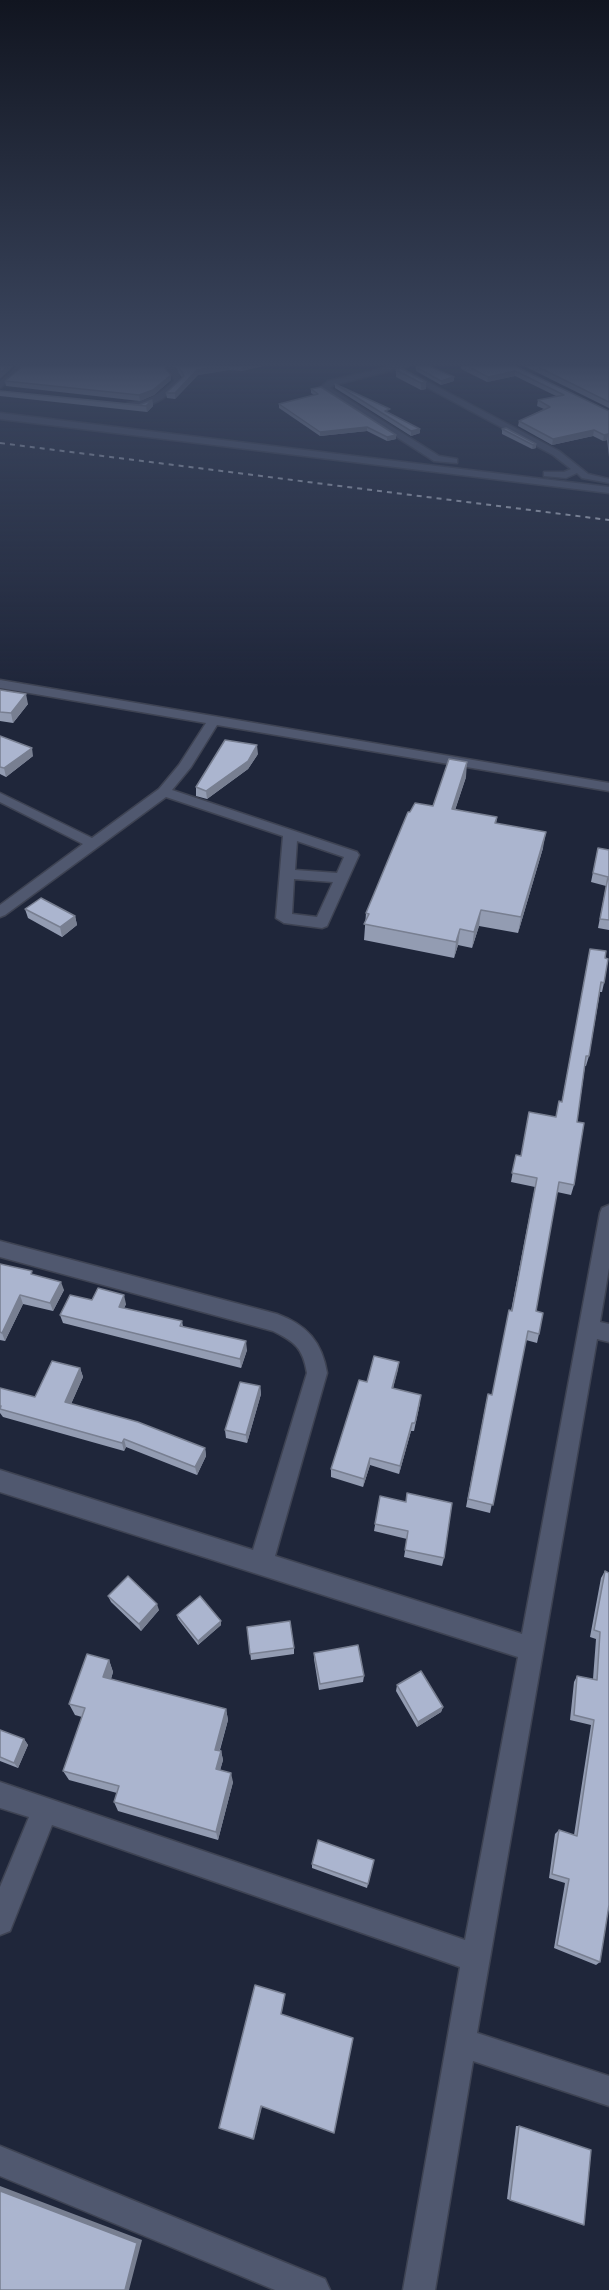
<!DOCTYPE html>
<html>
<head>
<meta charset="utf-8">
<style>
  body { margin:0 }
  canvas { display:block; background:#1f263a }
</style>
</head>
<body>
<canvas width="609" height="2290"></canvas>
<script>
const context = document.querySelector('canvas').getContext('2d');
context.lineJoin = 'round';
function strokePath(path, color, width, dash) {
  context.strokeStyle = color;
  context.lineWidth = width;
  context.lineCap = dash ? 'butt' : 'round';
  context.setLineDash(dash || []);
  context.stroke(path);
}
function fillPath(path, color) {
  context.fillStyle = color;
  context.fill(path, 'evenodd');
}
const minor = new Path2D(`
  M18,366H28L0,388V381Z
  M161,366H171L179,372L181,384C165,398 150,410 127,407V403C149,400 156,397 174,381L172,375Z
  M393,366H409L334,385L330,388L439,456L457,459V463L434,461L320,388L328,381Z
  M405,370L559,451L588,474L609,479V483L582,478L577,473L566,478L544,476V472H564L571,469L553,455L402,374L401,372Z
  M0,413L609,487V493L0,419Z
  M0,680L609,783V791L217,725L191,767L172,790L357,852L359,855L327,926L322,928L284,923L276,918L283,836L166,797L5,915L0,917V905L83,844L0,802V793L92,838L159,789L179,765L206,723L0,688ZM297,841L344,857L337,873L295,870ZM294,879L333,882L317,917L292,914Z
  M609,1205V1268L600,1322L609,1324V1342L597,1339L477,2033L609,2076V2106L473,2061L435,2290H403L460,1967L52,1825L10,1931L0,1935V1887L29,1817L0,1808V1782L465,1940L518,1657L0,1492V1470L253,1550L307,1373C303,1348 295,1342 273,1331L0,1257V1241L277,1314C307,1325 322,1342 327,1373L275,1556L522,1634L600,1213L602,1208Z
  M0,2146L325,2279L330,2290H275L0,2176Z`);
const rail = new Path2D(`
  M0,443L609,520`);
const wall = new Path2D(`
  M172,366H263L242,371L229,370L198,375L175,399L167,398L166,393L182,378L176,368Z
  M461,366H515L609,411V457L607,440L603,441L593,436L552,445L518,426L519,421L544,409L537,406L538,400L556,396L515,376L487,382L461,369Z
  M524,366H609V408Z
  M416,367L454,377V381L441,385L416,371Z
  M396,370L426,382V389L421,390L396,377Z
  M171,380L154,395L140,401L6,386L5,381Z
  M335,384L420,429V433L411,436L335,388Z
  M311,389L396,439L387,441L367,431L320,436L279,408V404L314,395L311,393Z
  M0,391L139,405L152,400L153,406L147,412L0,396Z
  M502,429L536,444V448L532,449L502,434Z
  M0,690L28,704L13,723L0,721Z
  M0,737L33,756L6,777L0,774Z
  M258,754L248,769L207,799L196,796V787Z
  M466,777L455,810L497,817L496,824L543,848L518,933L479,926L472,948L458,945L454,958L364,940L366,913L410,812L433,806Z
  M598,848L609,850V930L598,928L606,886L591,882Z
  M25,909L75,916L77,925L62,937L28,918Z
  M590,949L605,958L604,983L602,992H600L589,1056L586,1066H585L577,1122L574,1185L571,1195L557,1192L536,1311L539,1334L537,1343L526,1340L490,1513L466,1507L486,1403L492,1395L511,1311L535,1187L511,1182L516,1155L521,1156L556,1117L559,1101H562Z
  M0,1264L33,1275L64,1290L53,1311L23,1304L5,1341L0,1340Z
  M92,1300L126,1304L124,1308L182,1321L183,1327L247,1350L241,1368L63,1323L60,1315Z
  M399,1362L393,1388L420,1403L414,1431H411L399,1474L370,1465L363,1487L331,1477V1469L367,1382Z
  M80,1368L83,1377L71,1404L205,1448L206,1456L197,1475L126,1447L124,1451L3,1417L0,1413V1388L35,1397Z
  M260,1386L261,1394L247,1443L226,1438L225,1430Z
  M380,1496L444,1558L442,1566L404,1557L407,1539L374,1531Z
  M605,1571L600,1962L596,1965L554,1948L565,1883L549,1878L555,1834L559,1830L574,1835L591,1725L570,1720L574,1682L577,1676L593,1679L596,1639L590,1637L601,1578Z
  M108,1596L159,1610L141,1631L111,1602Z
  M177,1615L221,1621V1625L198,1645L178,1619Z
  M247,1627L294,1648V1654L251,1660Z
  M314,1653L364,1676L363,1682L319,1690L314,1659Z
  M109,1660L113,1672L111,1679L226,1709L228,1720L220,1750L221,1751L223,1760L220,1770L233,1782L218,1840L118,1811L114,1802L117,1793L69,1780L63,1771L82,1717L75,1715L69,1704Z
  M397,1685L443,1707L441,1712L417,1727L396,1691Z
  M0,1730L24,1739L28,1745L18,1768L0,1761Z
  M374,1860L367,1888L312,1868V1864Z
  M516,2126H519L584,2225L507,2199Z`);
const shadedWall = new Path2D(`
  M7,366H14L0,379V373Z
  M216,366H229V370L198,375L175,399V393L197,370Z
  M242,366H263L242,371Z
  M515,371V376L487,382L488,377Z
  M171,375V380L154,395L140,401L139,395Z
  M454,377V381L441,385V381Z
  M426,382V389L421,390V383Z
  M152,400L153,406L147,412L146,406Z
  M367,427V431L320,436V432Z
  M420,429V433L411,436V431Z
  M594,430L593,436L552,445L553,439Z
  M608,434L607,440L603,441L604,435Z
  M396,435V439L387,441V437Z
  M536,444V448L532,449L533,445Z
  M26,694L28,704L13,723L11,713Z
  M257,745L258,754L248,769L207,799L206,791Z
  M32,748L33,756L6,777L4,768Z
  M467,762L466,777L450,825L452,809Z
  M546,832L543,848L518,933L521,917Z
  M481,910L479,926L472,948L474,932Z
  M75,916L77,925L62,937L60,927Z
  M460,929L458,945L454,958L456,942Z
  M61,1282L64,1290L53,1311L50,1303Z
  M20,1295L23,1304L5,1341L2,1333Z
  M124,1295L126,1304L121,1315L119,1307Z
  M246,1341L247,1350L241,1368L240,1359Z
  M399,1362L398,1370L391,1396L392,1388Z
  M80,1368L83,1377L68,1411L65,1402Z
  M260,1386L261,1394L247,1443L246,1435Z
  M412,1423L411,1431L399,1474L400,1466Z
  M124,1439L126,1447L124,1451L122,1443Z
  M205,1448L206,1456L197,1475L195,1467Z
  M370,1458V1465L363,1487L364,1479Z
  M157,1604L159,1610L141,1631L139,1624Z
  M221,1621V1625L198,1645V1641Z
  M109,1660L113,1672L108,1688L103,1677Z
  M443,1707L441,1712L417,1727L418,1722Z
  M226,1709L228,1720L217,1759L215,1750Z
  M24,1739L28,1745L18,1768L14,1763Z
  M221,1751L223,1760L218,1778L216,1769Z
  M231,1773L233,1782L218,1840L216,1832Z
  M261,2106L262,2107L254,2140L253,2139Z
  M0,2186L142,2240L129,2290H125L0,2191Z`);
const building = new Path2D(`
  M0,366H7L0,373Z
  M23,366H163L171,375L153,390L139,395L5,381Z
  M178,366H216L197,370L175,393H166L184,376Z
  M419,366H429L454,377L441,381L416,367Z
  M467,366H515L609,411V443L608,434L604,435L594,430L553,439L519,421L550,407L538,400L564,395L515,371L488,377Z
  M536,366H609V402Z
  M401,368L426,382L421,383L396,370Z
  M335,384L390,409L385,411L420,429L411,431Z
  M321,387L396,435L387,437L367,427L320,432L279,404L318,394L311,389Z
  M0,391L139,405L152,400L146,406Z
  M506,428L536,444L533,445L502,429Z
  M0,690L26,694L11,713L0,712Z
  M0,736L32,748L4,768L0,767Z
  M225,740L257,745L248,761L206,791L196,787Z
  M449,759L467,762L452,809L497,817L495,823L546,832L521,917L481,910L474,932L460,929L456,942L364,924L369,914L366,913L408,812H410L415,803L433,806Z
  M598,848L609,850V920L600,919L608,877L593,873Z
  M41,898L75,916L60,927L25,909Z
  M590,949L606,951L605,958L608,959L604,983L601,982L589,1056H586L577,1122L584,1123L574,1185L559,1182L536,1311L543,1313L539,1334L528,1331L493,1505L468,1499L488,1394L492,1395L509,1310L512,1311L537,1178L512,1173L516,1155L521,1156L529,1112L556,1117L559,1101L562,1102Z
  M0,1264L32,1271L31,1274L61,1282L50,1303L20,1295L2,1333L0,1332Z
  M98,1288L124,1295L119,1307L182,1321L180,1326L246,1341L240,1359L60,1315L70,1295L92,1300Z
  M374,1356L399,1362L392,1388L421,1395L415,1423H412L400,1466L370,1458L364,1479L331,1469L359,1380L367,1382Z
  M52,1361L80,1368L65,1402L138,1422L205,1448L195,1467L124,1439L122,1443L0,1409L1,1406H0V1388L35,1397Z
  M240,1382L260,1386L246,1435L225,1430Z
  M407,1493L452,1503L444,1558L405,1550L408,1531L375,1524L380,1496L406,1502Z
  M605,1571L609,1573V1905L600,1962L557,1945L569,1879L552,1874L559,1830L577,1836L594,1720L574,1715L577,1676L597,1680L600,1632L594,1630Z
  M128,1576L157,1604L139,1624L108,1596Z
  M200,1596L221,1621L198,1641L177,1615Z
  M290,1621L294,1648L250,1654L247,1627Z
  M358,1645L364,1676L320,1684L314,1653Z
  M87,1654L109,1660L103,1677L226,1709L215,1750L221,1751L216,1769L231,1773L216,1832L114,1802L119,1786L63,1771L85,1708L69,1704Z
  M421,1671L443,1707L418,1722L397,1685Z
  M0,1730L24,1739L14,1763L0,1757Z
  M318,1840L374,1860L368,1884L312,1864Z
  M255,1985L285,1994L281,2014L353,2038L334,2133L261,2106L253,2139L219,2128Z
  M519,2126L591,2150L584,2225L510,2200Z
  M0,2191L137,2243L125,2290H0Z`);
strokePath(minor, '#3e4353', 3);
fillPath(minor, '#50586f');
strokePath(rail, '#bac0ce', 2, [5, 5]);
fillPath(wall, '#939cb2');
fillPath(shadedWall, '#787f91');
fillPath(building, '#abb5cf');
strokePath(building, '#787f91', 1.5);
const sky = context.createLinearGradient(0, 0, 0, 687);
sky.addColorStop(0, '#111520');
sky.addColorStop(0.53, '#3c4760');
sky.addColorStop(1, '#3c476000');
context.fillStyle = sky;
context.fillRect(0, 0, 609, 687);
</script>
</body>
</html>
